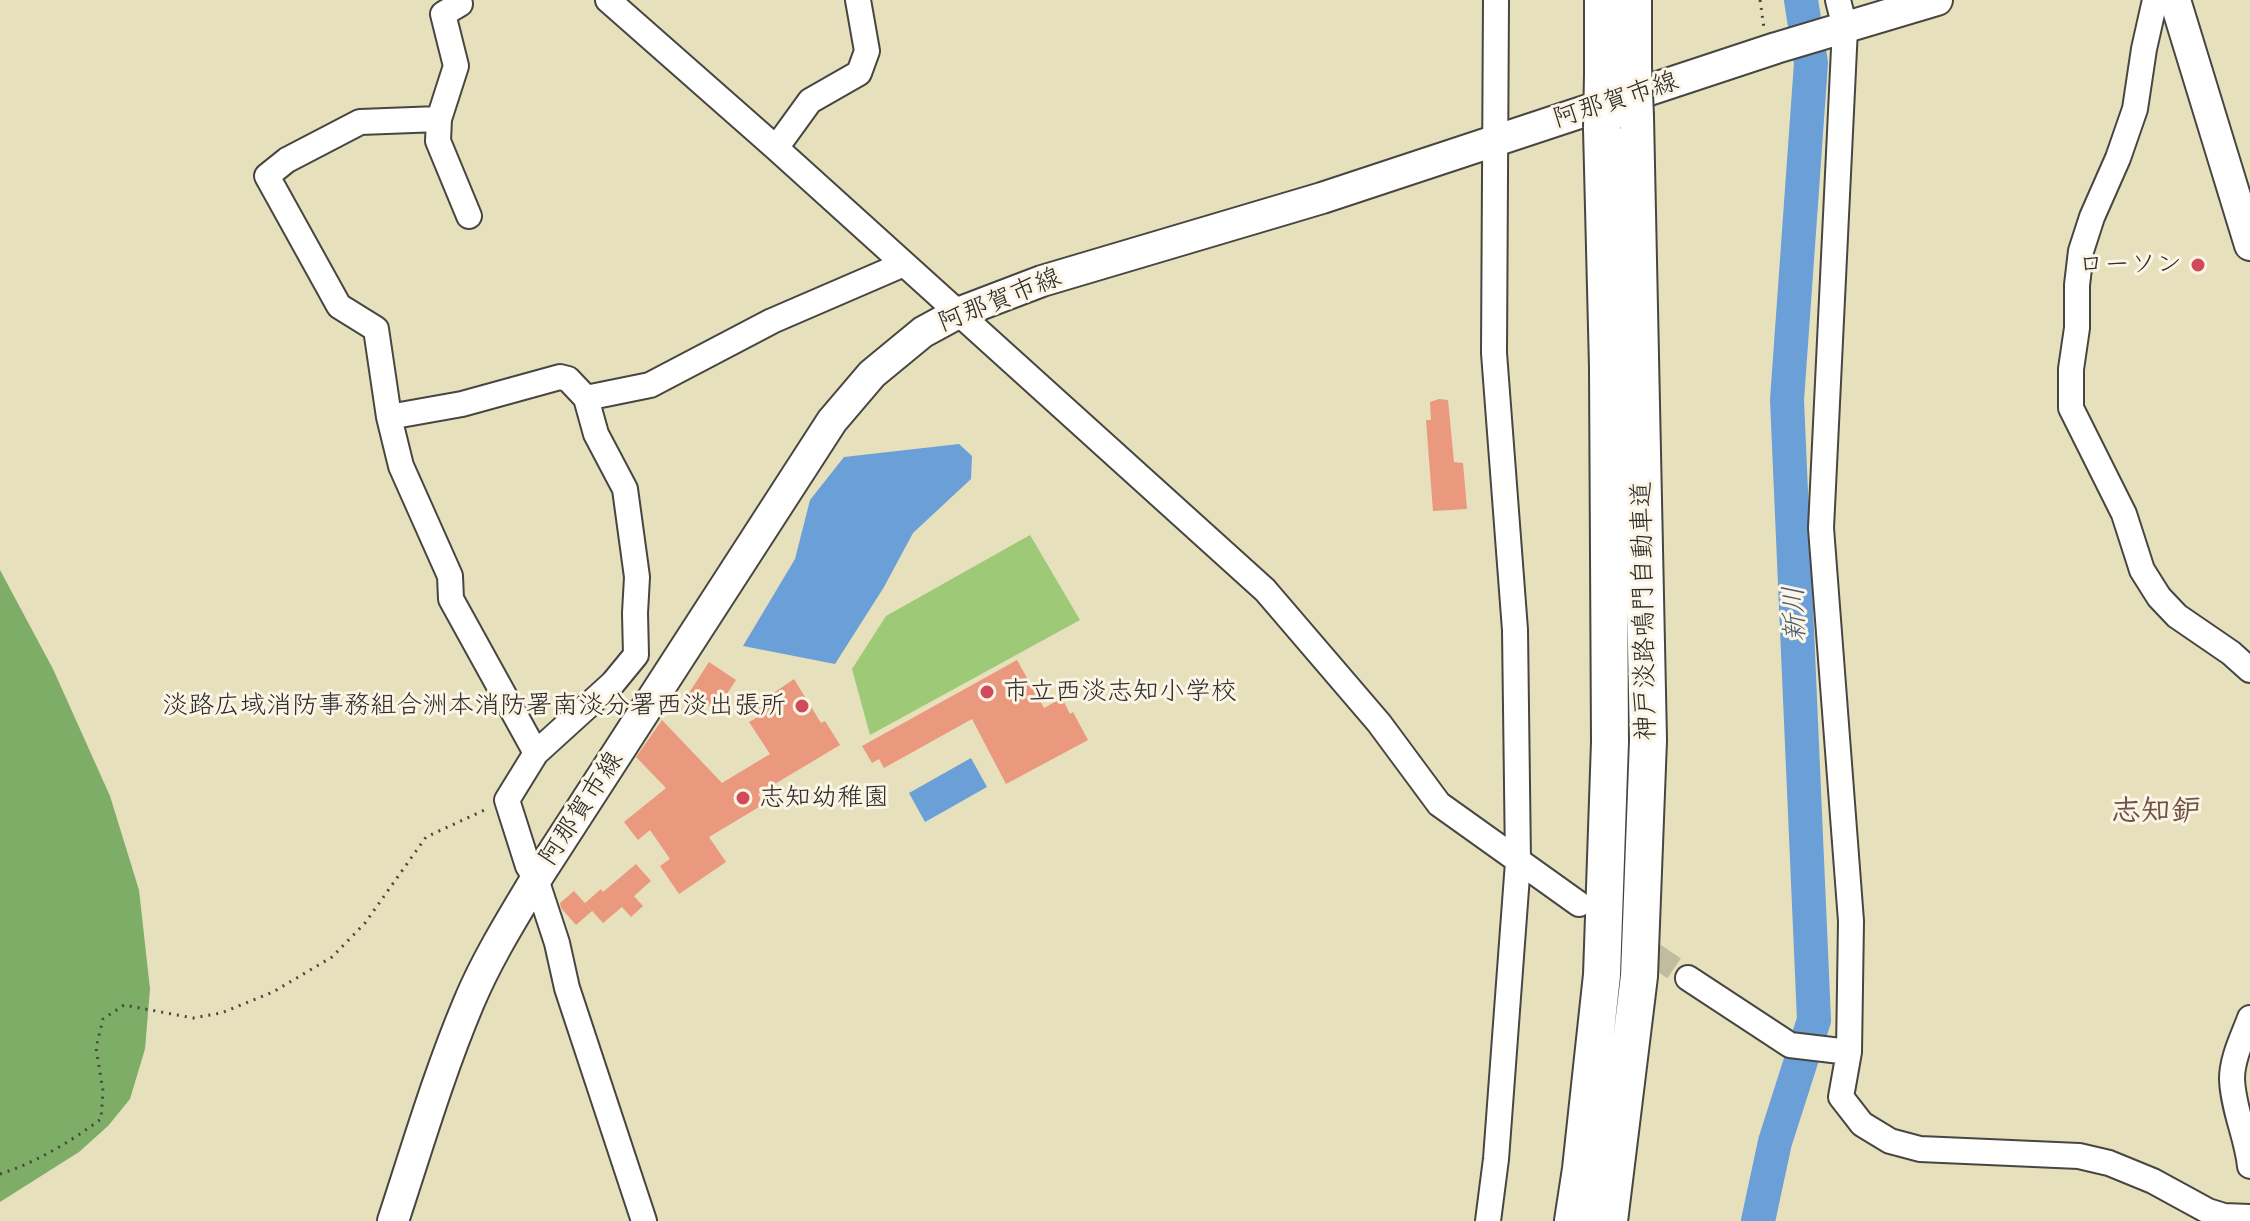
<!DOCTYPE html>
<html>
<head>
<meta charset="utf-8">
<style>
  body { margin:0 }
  canvas { display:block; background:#e6e0bc }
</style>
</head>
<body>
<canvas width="2250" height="1221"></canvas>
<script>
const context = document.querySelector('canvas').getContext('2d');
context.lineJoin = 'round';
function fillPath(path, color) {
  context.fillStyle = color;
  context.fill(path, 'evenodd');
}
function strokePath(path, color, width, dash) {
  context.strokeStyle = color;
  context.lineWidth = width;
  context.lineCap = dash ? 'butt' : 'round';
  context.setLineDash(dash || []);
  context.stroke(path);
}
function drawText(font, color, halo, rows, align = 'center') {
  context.font = font + ' Sriracha,"Klee One",sans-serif';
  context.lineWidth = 6;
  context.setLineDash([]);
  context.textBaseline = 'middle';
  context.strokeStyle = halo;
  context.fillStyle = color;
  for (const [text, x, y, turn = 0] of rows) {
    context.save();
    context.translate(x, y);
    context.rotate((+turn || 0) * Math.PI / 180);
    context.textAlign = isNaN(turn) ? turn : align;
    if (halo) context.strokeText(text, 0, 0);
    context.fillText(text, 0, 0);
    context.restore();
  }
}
const green = new Path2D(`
  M1030,535L1080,620L870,735L852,669L886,616Z`);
const forest = new Path2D(`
  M0,570L53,669L110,796L139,890L150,989L145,1049L130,1099L108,1126L79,1152L0,1202Z`);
const water = new Path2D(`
  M959,444L972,456L971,479L913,533L884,587L835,664L743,646L795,559L810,500L844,457Z
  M971,758L987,787L925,822L909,793Z`);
const river = new Path2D(`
  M1758,1221L1775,1142L1814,1020L1787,400L1811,63L1801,0`);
const building = new Path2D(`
  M1439,399L1448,400L1454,462L1463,463L1467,509L1433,511L1426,420H1431L1430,402Z
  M1017,660L1044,708L1062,698L1070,714L1073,712L1088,740L1006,784L972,719L884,768L879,759L872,763L862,746Z
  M709,662L736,680L716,711L689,693Z
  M794,679L821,723L825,721L840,745L758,794L764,804L709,837L726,862L679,894L660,866L670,859L650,830L638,840L624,822L666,788L636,757L662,720L722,783L770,754L749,722L763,714L759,708L778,697L775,692Z
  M636,864L651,881L634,896L643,906L631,917L622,907L603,923L585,903L601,889L603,892Z
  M574,891L592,911L576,925L561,908L560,903Z`);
const minorTunnel = new Path2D(`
  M1595,914L1688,978`);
const path = new Path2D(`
  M1760,0L1764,28
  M0,1174C37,1162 70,1142 101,1119L103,1091L96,1048L103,1019L124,1005L193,1018L221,1013L273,992L332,957L365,923L426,837L489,808`);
const minor = new Path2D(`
  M459,0L460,4L443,14L456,66L439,119L360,122L287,160L267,176L339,306L376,329L389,417L462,404L560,377L568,379L586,398L596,434L625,489L637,577L635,613L636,655L613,683L536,753L507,800L528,866L536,879L557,943L567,988L644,1221
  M608,0L776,148L1265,590L1379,723L1439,804L1579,904
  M1838,0L1845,28L1821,528L1851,921L1849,1052L1841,1097L1862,1124L1890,1141L1920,1149L2079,1156L2109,1163L2153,1181L2208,1211L2224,1216L2250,1217
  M2155,0L2144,49L2135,109L2118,158L2092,217L2081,251L2077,285V328L2071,369V408L2124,514L2142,570L2159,597L2177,616L2231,653L2250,670
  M439,119L438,141L469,216
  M776,148L810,101L859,73L867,51L858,0
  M586,398L650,385L772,321L904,264
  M389,417L401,466L450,576L451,599L536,753
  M1688,978L1790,1045L1849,1052
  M2250,1018C2243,1037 2232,1058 2232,1079C2233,1109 2247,1137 2250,1166
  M1488,1221L1496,1159L1518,862L1515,630L1494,353L1496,0`);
const major = new Path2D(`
  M2175,0L2250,245
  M393,1221C417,1148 439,1073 469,1002C487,959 512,919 536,879L832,421L872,374L923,332L958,313L1042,281L1322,198L1776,48L1937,0`);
const highway = new Path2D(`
  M1603,0V74
  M1633,67V0
  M1573,1221L1581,1169L1602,975L1610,742L1608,367L1602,128
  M1609,1221L1639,976L1648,740L1635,117`);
const highwayBridge = new Path2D(`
  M1633,67L1635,117
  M1602,128L1603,74`);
const markers = [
  [2198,265,8,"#d1495b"],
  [987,692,8,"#d1495b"],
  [802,706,8,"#d1495b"],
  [743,798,8,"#d1495b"]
];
const streetNames = [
  ["阿那賀市線",1616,101,-18],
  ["阿那賀市線",1000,301,-22],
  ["神戸淡路鳴門自動車道",1645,611,-91],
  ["阿那賀市線",582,809,-57]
];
const poiNames = [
  ["ローソン",2182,265],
  ["市立西淡志知小学校",1003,692,"left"],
  ["淡路広域消防事務組合洲本消防署南淡分署西淡出張所",786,706],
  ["志知幼稚園",759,798,"left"]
];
const waterNames = [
  ["新川",1796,614,-92]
];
const quarterNames = [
  ["志知鈩",2156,812]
];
fillPath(green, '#9ec976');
fillPath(forest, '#7ead67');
fillPath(water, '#6b9fd7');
strokePath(river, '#6b9fd7', 34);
fillPath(building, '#ea987e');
strokePath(minorTunnel, '#c1bc9f', 24, [24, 12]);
strokePath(minor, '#474641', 28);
strokePath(major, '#474641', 34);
strokePath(highway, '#474641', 40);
strokePath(path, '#474641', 3, [2, 6]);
strokePath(minor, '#fff', 24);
strokePath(major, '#fff', 30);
strokePath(highway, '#fff', 36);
strokePath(highwayBridge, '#474641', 40, []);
strokePath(highwayBridge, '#fff', 36);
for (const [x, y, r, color] of markers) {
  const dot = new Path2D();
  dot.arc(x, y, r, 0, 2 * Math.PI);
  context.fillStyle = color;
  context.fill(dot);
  strokePath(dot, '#fcf5e5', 3);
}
drawText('26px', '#2b2b2b', '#fcf5e5', streetNames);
drawText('26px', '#2b2b2b', '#fcf5e5', poiNames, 'right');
drawText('italic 28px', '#455970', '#fcf5e5', waterNames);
drawText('bold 30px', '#6e5148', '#fcf5e5', quarterNames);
</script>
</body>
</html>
